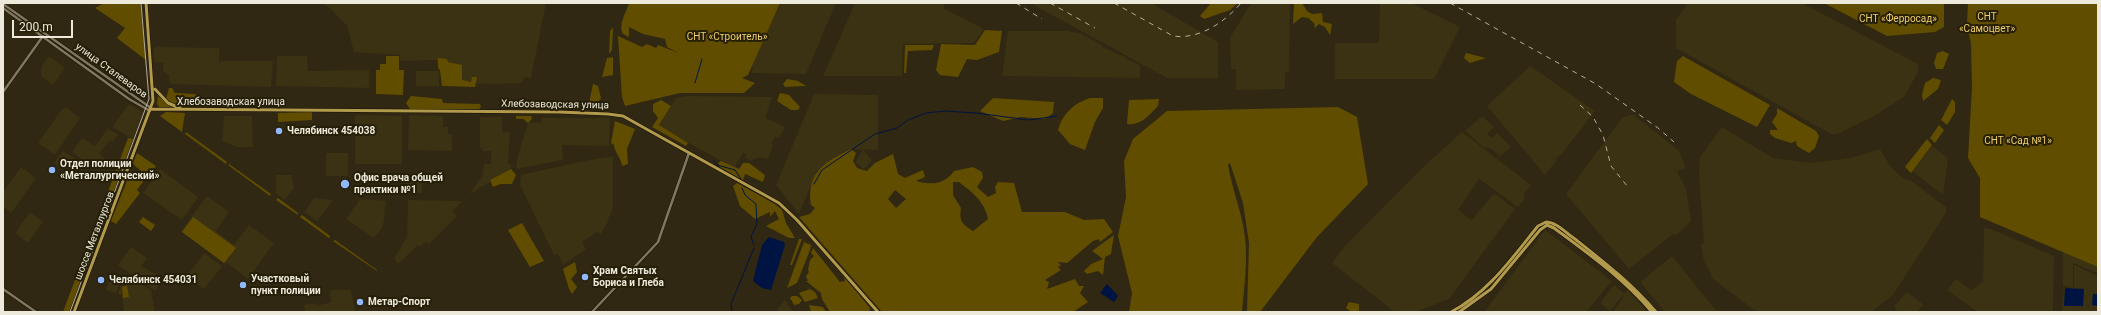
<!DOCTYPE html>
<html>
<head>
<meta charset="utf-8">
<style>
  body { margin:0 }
  #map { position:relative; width:2101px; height:315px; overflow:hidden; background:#302812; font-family:Roboto,sans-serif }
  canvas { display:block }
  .frame { position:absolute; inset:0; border:4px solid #ede9db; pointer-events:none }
  .scale { position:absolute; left:12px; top:20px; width:61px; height:18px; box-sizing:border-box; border:2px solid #ede9db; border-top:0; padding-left:5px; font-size:12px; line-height:14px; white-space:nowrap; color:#ede9db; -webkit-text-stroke:3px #261f08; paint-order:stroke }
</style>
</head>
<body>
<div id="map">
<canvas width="2101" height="315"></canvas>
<div class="frame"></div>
<div class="scale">200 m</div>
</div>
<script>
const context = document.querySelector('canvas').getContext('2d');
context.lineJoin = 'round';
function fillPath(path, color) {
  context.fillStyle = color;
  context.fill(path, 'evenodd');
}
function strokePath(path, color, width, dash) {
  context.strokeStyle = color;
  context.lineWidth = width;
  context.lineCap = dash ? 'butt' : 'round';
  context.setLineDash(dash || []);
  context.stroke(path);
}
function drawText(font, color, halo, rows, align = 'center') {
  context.font = font + ' Roboto,sans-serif';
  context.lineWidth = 4;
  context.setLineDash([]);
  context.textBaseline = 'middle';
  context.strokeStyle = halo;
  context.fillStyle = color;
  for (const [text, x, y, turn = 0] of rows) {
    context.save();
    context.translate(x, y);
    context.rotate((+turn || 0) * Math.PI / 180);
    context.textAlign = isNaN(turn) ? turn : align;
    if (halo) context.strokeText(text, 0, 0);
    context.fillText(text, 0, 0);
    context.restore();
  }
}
const built = new Path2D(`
  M323,3H546L531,78L525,77L521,83L498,84L448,83V64H437V60L400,61V55L354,52L347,26L331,9Z
  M779,3H836L806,74L752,73L753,62Z
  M855,3H946L943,8L984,29L974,43L903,44L902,76H823Z
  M1030,3H1151L1218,42V78H1167Z
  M1251,3H1290L1289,72L1285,73V89L1236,90V69H1231L1230,38Z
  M1380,3H1411L1460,27L1434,79H1335V43H1379Z
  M1684,3H1802L1918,64V72L1904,97L1874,116L1837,134H1831L1676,48V20L1687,5Z
  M1008,31H1067L1080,33L1102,45V47L1125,57L1126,59L1140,65V78L1002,76Z
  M156,47L219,48V64L220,61H273L271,87L171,84L168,79L170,77L163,71V63L155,62L153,49Z
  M49,56L65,68L53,85L41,76V67Z
  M277,56H307L308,71L369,70V88L276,86Z
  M1530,66L1595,111L1561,155L1556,158V161L1545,175L1487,106Z
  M416,71H439V86H416Z
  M814,94L878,95V150L851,149L822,166L816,173L799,214L776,185Z
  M686,96L772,97L765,118L785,127L779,138L775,137L771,144L773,145L768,159L759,157L750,161L745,157L746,154L743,153L734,168L660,127V124L676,98Z
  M129,104L143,112L133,139L112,127Z
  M66,107L80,118L55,155L38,143L62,109Z
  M1633,114L1679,151L1686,168L1677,171L1686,189L1691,221L1677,235L1673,234L1629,269L1566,194L1622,118Z
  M355,115L402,116V164H355Z
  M409,115L443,116V127H448V134H452V151L408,150Z
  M224,116H252L253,147H237L222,141Z
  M1482,116L1494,127L1487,134L1492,138L1497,133L1511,147L1500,156L1490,148L1483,147L1465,131Z
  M480,117H502V132H510L508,164H511V172L479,188L473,193H470L482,176L484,164H491V151H483L480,147Z
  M542,118H610L609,146L562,145L563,160L516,169L518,155L528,123L541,122Z
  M1722,127L1773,158L1810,163L1850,158L1880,149L1890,166L1904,179L1910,180L1946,207V213L1893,295L1871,312H1761L1754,310L1713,279L1703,258L1701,244L1704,243L1699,176L1700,157Z
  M108,128L118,135L113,141L110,140L99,154L105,158L96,170L72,152L82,138L95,146Z
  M1462,132L1531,185L1524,194V200L1518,207L1479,179L1458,210L1472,220L1494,193L1515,209L1449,299L1415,312H1395L1332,263L1345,246L1421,169Z
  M1932,146L1948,158L1943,195L1912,171Z
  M863,150L872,160L864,169L855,162Z
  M63,151L82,163L72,176L54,163Z
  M326,153H348V176H326Z
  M613,156V208L607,223L601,234L597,232L582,242L586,249L563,265L558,254L554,255L520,185L521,175L584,161Z
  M21,167L36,178L11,213L3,207V192Z
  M160,169L198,197L182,220L143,193Z
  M276,175H292L294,188L285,200L276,193Z
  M407,182H422V193H407Z
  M207,196L229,212L216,231L234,245L249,225L274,243L248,279L226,262L225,264L181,231Z
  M314,198L333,200L317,221L304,212Z
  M360,199L386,201L383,227L374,238L346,219Z
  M408,200L462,201L452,212L457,216L429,244L426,241L420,247L418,245L398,264L394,259L407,237Z
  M30,212L43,222L28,243L15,233Z
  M1984,228L1991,229L2054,256L2053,312H1978L1947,290L1956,279L1971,290L1983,282Z
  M1545,230L1612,281L1586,312H1486L1485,311Z
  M131,247L147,258L141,266L157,275L152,281L159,286L155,291L118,265Z
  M2063,251L2098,267V273L2073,263V287L2063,286Z
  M204,253L222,266L204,289L187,276Z
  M1672,256L1714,308L1718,312H1665L1640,282Z
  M2074,265L2098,276V312H2062L2064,288L2074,287Z
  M110,278L120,282L116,293L106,290Z
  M132,279L151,290L155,312H124L122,295L118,294L122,281Z
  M1614,285L1624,293L1628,290L1647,312H1613L1623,298L1624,294L1610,311L1600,303Z
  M330,290H351L355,311L364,310L365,312H305L304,305L316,303L317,306L331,302Z
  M1907,292L1924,305L1916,312H1897L1894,306Z
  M785,300L793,312H780L777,309Z`);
const green = new Path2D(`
  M104,3H140L146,60L117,38L125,28L95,8Z
  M629,3H780L748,75L742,78L755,83L744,93H680L625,106L622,97L618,36L642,47L647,44L656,48L658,45L679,53L667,47L665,39L643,34L629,27V37L623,34C618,25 626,13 629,3Z
  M1211,3H1238L1230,10L1204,19L1200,16Z
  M1294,3H1302L1307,11L1312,14L1322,13L1323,22L1332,24L1330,35L1325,27L1319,24L1315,28L1314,23L1308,18L1302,17L1293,24Z
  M1824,3H1944V27L1935,32L1887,36Z
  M1968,3H2098V267L1980,217V178L1968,158L1972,88L1971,44L1967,23Z
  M613,27L612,50L609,54L610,31Z
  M985,30L1002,31L999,52L977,60L967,59L958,77L940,75L936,70L941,44L975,45Z
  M905,45H934L932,50L908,51L906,73H904Z
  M1943,51L1949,54L1943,69H1936L1934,63L1937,53Z
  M1466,53L1486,58L1470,63L1464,58Z
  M386,56H399V70H404L403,95L376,94V70H380V64H386Z
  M1683,56L1770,105L1757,127L1691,94L1674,82L1677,61Z
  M613,57V75L602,77L607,58Z
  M438,58L447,59L448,62L462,65V80L471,82L472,77H477L475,87L442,86L440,70L438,68Z
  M1933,78L1941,80L1938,89L1923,101L1922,95L1925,83Z
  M787,79L798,81L806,86L785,87L783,84Z
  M593,84L598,86L601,98L594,108L589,103Z
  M169,88H172L175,93L195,94L198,98V104C186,105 176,106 166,99Z
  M780,93L789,95L800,107L798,110H791L777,101Z
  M158,96L174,107H159L157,104Z
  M411,96L442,99L443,103L480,104L481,107L479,109H410L406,103Z
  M993,98L1054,102L1053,113L1045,119L1021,117L1003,121L980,111Z
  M1090,98H1103V108L1095,122L1085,150L1070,144L1058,130C1062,114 1074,103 1090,98Z
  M1159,99L1158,106C1149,115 1141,126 1127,124L1129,100Z
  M1952,99L1955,102V112L1947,125L1941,120Z
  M661,100L671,106L659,125L688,143L686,146L652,127L658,118L653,111V104Z
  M1338,107L1357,117L1368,184L1317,237L1260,312H1247L1249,243L1243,203L1230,163L1228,165C1232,189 1242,212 1245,237C1248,262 1244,287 1242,312H1129L1132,293L1118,236L1126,197L1124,161L1133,139L1167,111Z
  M1777,108L1816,131L1819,136L1815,148L1809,153L1797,146L1796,141L1791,143L1775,138L1770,134V130H1778L1772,122L1777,114Z
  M166,112L185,113L182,132L160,116Z
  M312,112V120L278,122V113Z
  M516,116H531L532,119L528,123L523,119H516Z
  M615,121L635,129L627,149L628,164L622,166C621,157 615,154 614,145L611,143Z
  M1939,125L1944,130L1935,143L1930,138Z
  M186,132L227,162L226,164L185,134Z
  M128,138L133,139L69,312H63Z
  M1927,139L1932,145L1911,173L1905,167Z
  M851,149L856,153L853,161L857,168L867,171L875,163L893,154L898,174L905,178L923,170L925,177L916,181C931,185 944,185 954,171L973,167L982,172L983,178L977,187L988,197L996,193L995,187L998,182L1014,183L1022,212H1065L1084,220L1104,219L1113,232L1100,242L1099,239L1093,241L1067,263L1058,262L1061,265L1058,267L1061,270L1045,280L1049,282L1047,289L1075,279L1079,286H1084L1080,293L1088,302L1073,312H882L799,217L810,214L815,208L811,205C806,172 825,162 851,149ZM953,182H959C972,192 985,202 988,219L973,231C962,224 959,221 961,208L953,195ZM895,190L906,199L896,208L888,199Z
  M137,153L156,166L148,176L136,167L133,163Z
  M721,161L739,169L743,163H749L765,175L763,182L745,174L743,180L720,167L718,163Z
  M229,164L271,194L270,196L228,165Z
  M511,169L516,175L512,184H501L493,187L490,180Z
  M131,171L145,179L137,190L140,193L116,224L111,221Z
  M737,183L775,204L782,210L786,223L795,238H789L766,226L779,219L775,211L770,217V212L755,219L740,206L733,186Z
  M278,198L298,213V215L276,200Z
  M302,215L330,236L329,238L300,217Z
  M143,217L155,225L151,231L139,222Z
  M193,217L236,248L224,263L182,232Z
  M522,223L544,261L530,267L508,230Z
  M1114,235L1111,254L1105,257L1103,275L1098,271L1087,274L1084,271L1091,264L1103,259L1092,251Z
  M799,239H802L792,265H790Z
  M335,240L377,270V271L333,241Z
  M804,242L811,245L810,250L797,283L787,288Z
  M813,248L840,282L845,281L844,277L870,308L869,312H830L822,299L821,293L806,281H808L806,276L809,272L808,270L810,260L814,256L811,253Z
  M575,262L577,272L571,279L577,287L572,294L569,289L563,269Z
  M127,286L129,297L123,298L122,287Z
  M810,289L815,292L818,298L805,302L799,293Z
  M792,296H797L802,300L799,304L794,305L790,298Z
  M1349,302L1359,304V312H1351L1346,308Z
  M809,305L823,307L826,312H811Z`);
const water = new Path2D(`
  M769,237L784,242L785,245L771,290L762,288L753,281L762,245Z
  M1107,284L1118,296L1114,302L1100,293Z
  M2065,288L2084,289L2083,306H2064Z
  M2093,294H2098V306L2092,305Z`);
const stream = new Path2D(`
  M695,83L702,59
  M714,161L717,165L735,170L741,179
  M814,184L822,170L875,134L897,128L908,120L926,113L945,111L976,113L1029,120L1057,116
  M742,188L745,195L756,204L757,224L751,237L754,245
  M732,312L731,304L754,248`);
const secondary = new Path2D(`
  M3,4L151,108
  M3,8L129,99L150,111
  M3,92L43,36
  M3,289L36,312
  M592,312L658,242L689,153`);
const primary = new Path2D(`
  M155,89L168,103L180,108
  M151,109L559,112L608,114L623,116L779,203L797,220L878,312
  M74,312L153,101L146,3
  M1451,312C1488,293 1512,258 1538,226L1546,222C1556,222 1566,233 1575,239C1604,262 1631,283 1656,312
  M1459,312L1491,289L1540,230L1547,225L1554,228C1589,254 1623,278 1652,312`);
const tram = new Path2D(`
  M70,312L149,99L141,3`);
const rail = new Path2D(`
  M1016,3L1042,19
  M1050,3L1095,28
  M1114,3L1173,36C1199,40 1225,22 1241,3
  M1450,3L1596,84L1658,128L1674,142
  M1580,105L1593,117L1603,135L1611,166L1628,187`);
const markers = [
  [279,131,4,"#90b8fd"],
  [52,170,4,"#90b8fd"],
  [345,184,5,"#90b8fd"],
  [585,277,4,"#90b8fd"],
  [101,280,4,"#90b8fd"],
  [243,285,4,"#90b8fd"],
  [360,302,4,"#90b8fd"]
];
const parkNames = [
  ["СНТ",1987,17],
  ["«Самоцвет»",1987,29],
  ["СНТ «Ферросад»",1898,19],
  ["СНТ «Строитель»",727,37],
  ["СНТ «Сад №1»",2018,141]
];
const streetNames = [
  ["улица Сталеваров",111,71,36],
  ["Хлебозаводская улица",231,102],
  ["Хлебозаводская улица",555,105,1],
  ["шоссе Металлургов",95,236,-69]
];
const poiNames = [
  ["Челябинск 454038",287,131],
  ["Отдел полиции",60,164],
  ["«Металлургический»",60,176],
  ["Офис врача общей",354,178],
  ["практики №1",354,190],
  ["Храм Святых",593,271],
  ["Бориса и Глеба",593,283],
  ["Участковый",251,279],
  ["пункт полиции",251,291],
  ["Челябинск 454031",109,280],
  ["Метар-Спорт",368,302]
];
fillPath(built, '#3b3113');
fillPath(green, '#614d00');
fillPath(water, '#001443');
strokePath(stream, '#001443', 1);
strokePath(secondary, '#181100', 3.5);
strokePath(primary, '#181100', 4);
strokePath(secondary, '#80785e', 2.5);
strokePath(primary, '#b29a4d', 3);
strokePath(tram, '#b3ae9d', 1);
strokePath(rail, '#b3ae9d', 1, [5, 5]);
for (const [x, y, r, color] of markers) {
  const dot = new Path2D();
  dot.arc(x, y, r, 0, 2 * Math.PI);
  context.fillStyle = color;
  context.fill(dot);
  strokePath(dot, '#261f08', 1.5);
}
drawText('10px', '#eece6b', '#261f08', parkNames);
drawText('10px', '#ede9db', '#261f08', streetNames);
drawText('bold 10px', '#ede9db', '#261f08', poiNames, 'left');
</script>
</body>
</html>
